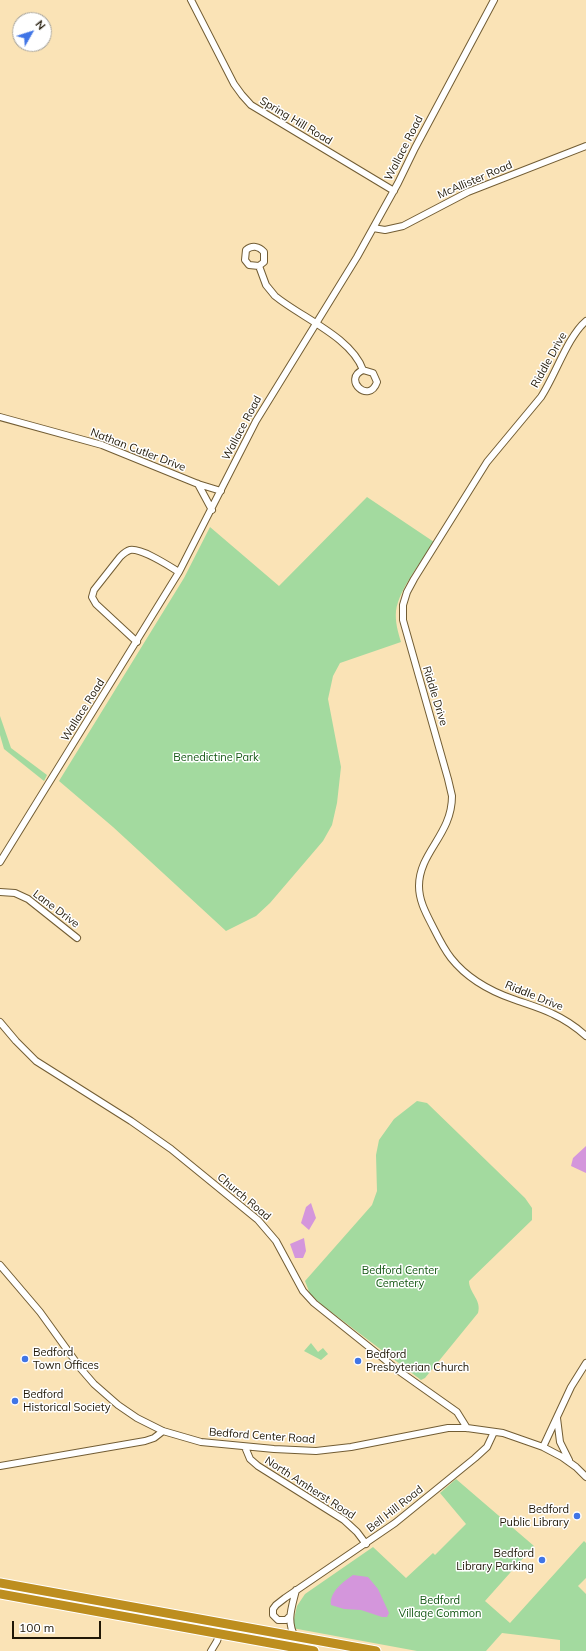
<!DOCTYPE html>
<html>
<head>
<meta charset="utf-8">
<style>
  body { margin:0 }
  #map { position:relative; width:586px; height:1651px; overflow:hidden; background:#fae3b6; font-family:Mulish,sans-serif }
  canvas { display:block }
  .north { position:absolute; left:12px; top:12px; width:40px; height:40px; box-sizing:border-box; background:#fff; border:1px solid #a5a29b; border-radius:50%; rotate:51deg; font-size:11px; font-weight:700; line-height:16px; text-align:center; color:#1f1706 }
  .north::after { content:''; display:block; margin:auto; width:14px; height:18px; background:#4075e6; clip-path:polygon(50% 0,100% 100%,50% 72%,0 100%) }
  .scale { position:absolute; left:12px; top:1621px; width:89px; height:18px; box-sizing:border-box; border:2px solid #1f1706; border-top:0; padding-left:5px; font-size:12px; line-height:14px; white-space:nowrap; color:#1f1706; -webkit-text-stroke:3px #fff; paint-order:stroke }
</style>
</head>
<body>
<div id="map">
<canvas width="586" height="1651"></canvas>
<div class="north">N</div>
<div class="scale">100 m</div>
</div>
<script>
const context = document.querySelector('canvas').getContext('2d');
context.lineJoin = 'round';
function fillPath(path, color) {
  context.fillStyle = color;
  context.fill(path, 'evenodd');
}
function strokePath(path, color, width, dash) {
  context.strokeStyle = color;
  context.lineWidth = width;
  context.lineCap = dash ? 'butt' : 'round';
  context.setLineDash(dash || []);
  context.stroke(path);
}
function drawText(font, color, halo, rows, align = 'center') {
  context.font = font + ' Mulish,sans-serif';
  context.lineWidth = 3;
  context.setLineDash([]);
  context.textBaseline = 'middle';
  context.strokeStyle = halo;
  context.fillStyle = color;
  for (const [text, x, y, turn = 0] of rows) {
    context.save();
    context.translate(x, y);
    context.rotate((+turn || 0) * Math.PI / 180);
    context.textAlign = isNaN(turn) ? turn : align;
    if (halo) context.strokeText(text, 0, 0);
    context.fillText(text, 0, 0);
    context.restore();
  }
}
const green = new Path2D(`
  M367,497L434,542C422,561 399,589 396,611C395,622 398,632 401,642L340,663L333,676L328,699L341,767L337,803L332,825L323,841L270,903L256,916L226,931L113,827L59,781L184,578L210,527L279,586Z
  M0,716L11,748L47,775L44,781L4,749L0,735Z
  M417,1101L427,1103L525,1198L532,1208V1220L469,1281C469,1293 482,1300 478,1313L425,1378L421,1380L322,1305L310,1294L305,1281L372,1205L377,1191L376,1155L379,1140L394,1119Z
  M311,1343L318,1352L323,1348L328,1354L321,1360L304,1351Z
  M456,1479L534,1546L485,1601L510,1623L584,1541L586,1543V1578L578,1586L586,1594V1651H560V1640L502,1633L486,1651H417L292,1628L297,1606L305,1594L373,1547L406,1578L433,1553L435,1555L466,1524L440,1493Z`);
const water = new Path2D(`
  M586,1146V1173L571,1166L573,1158Z
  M311,1203L316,1218L309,1230L301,1223L306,1207Z
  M304,1238L306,1251L303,1258H295L290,1244Z
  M353,1575L368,1577L378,1589L389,1613L387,1617H382L361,1610L344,1609L331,1605C329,1592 344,1581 353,1575Z`);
const minor = new Path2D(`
  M191,0L234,84L242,95L251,105L394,191
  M373,228L385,230L403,226L468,192L586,146
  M259,266L249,265L245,260L246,250C252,245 259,246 264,252V262L259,266L266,285L275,296C302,318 351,337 363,370L373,373L377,382C369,405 342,379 363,370
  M586,321C568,336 555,376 541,397L487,462L414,579L407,592L403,605V620L448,779L452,796C452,835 419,852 419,886C419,902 427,915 434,929C439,939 444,949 451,958C466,977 490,991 513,999C527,1004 541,1008 553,1014C566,1020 576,1027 586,1036
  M0,417L102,445L198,484L221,491
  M198,484L212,510
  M137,642L96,604L92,597L94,590L120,557C123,554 126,551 130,550C142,548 169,566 179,572
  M0,862L179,572L256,421L357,257L398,183L415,148L494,0
  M0,892L15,893L28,899L77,938
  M0,1022L16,1041L36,1061L131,1121L171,1149L258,1220L276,1241L303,1291L314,1303L399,1371L457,1412L467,1428
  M0,1265L40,1312L81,1369L94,1384L118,1405L137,1418L163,1431L201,1442L274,1449L316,1451L351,1447L448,1428H467L503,1433L543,1447L562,1457L576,1467L586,1477
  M557,1418L560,1442L569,1460
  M245,1447L250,1459L258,1466L344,1520L357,1532L366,1544
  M543,1447L571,1387L586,1363
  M0,1466L145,1441L154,1438L163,1431
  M289,1617L286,1620H278L273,1615V1609L276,1605L285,1598L395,1523L475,1458L487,1447L494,1432
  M295,1637C286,1621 292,1607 296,1590
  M211,1651L217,1641L223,1623`);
const highway = new Path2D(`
  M0,1583L376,1651
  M0,1594L314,1651`);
const markers = [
  [25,1359,4,"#4075e6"],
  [358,1361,4,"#4075e6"],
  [15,1401,4,"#4075e6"],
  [577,1516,4,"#4075e6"],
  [542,1560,4,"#4075e6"]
];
const streetNames = [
  ["Spring Hill Road",296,121,31],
  ["Wallace Road",404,148,-63],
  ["McAllister Road",475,180,-23],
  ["Riddle Drive",549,360,-61],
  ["Wallace Road",242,428,-62],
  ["Nathan Cutler Drive",138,450,21],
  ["Riddle Drive",435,696,73],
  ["Wallace Road",83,710,-58],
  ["Lane Drive",56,909,37],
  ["Riddle Drive",534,996,22],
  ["Church Road",244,1197,40],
  ["Bedford Center Road",262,1436,4],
  ["North Amherst Road",310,1488,33],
  ["Bell Hill Road",395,1509,-38]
];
const parkNames = [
  ["Benedictine Park",216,758],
  ["Bedford Center",400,1271],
  ["Cemetery",400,1284],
  ["Bedford",440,1601],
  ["Village Common",440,1614]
];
const poiNames = [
  ["Bedford",33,1353],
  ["Town Offices",33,1366],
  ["Bedford",366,1355],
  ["Presbyterian Church",366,1368],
  ["Bedford",23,1395],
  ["Historical Society",23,1408],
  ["Bedford",569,1510,"right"],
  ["Public Library",569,1523,"right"],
  ["Bedford",534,1554,"right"],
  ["Library Parking",534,1567,"right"]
];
fillPath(green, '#a3da9f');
fillPath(water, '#d496dc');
strokePath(minor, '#725d34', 8);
strokePath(highway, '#fff', 11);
strokePath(minor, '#fff', 6);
strokePath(highway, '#bd8e1f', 9);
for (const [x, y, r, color] of markers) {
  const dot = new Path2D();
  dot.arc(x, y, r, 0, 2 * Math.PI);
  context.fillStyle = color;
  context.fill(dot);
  strokePath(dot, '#fff', 1.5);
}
drawText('11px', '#1f1706', '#fff', streetNames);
drawText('11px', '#145814', '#fff', parkNames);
drawText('11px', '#1f1706', '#fff', poiNames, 'left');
</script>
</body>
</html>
